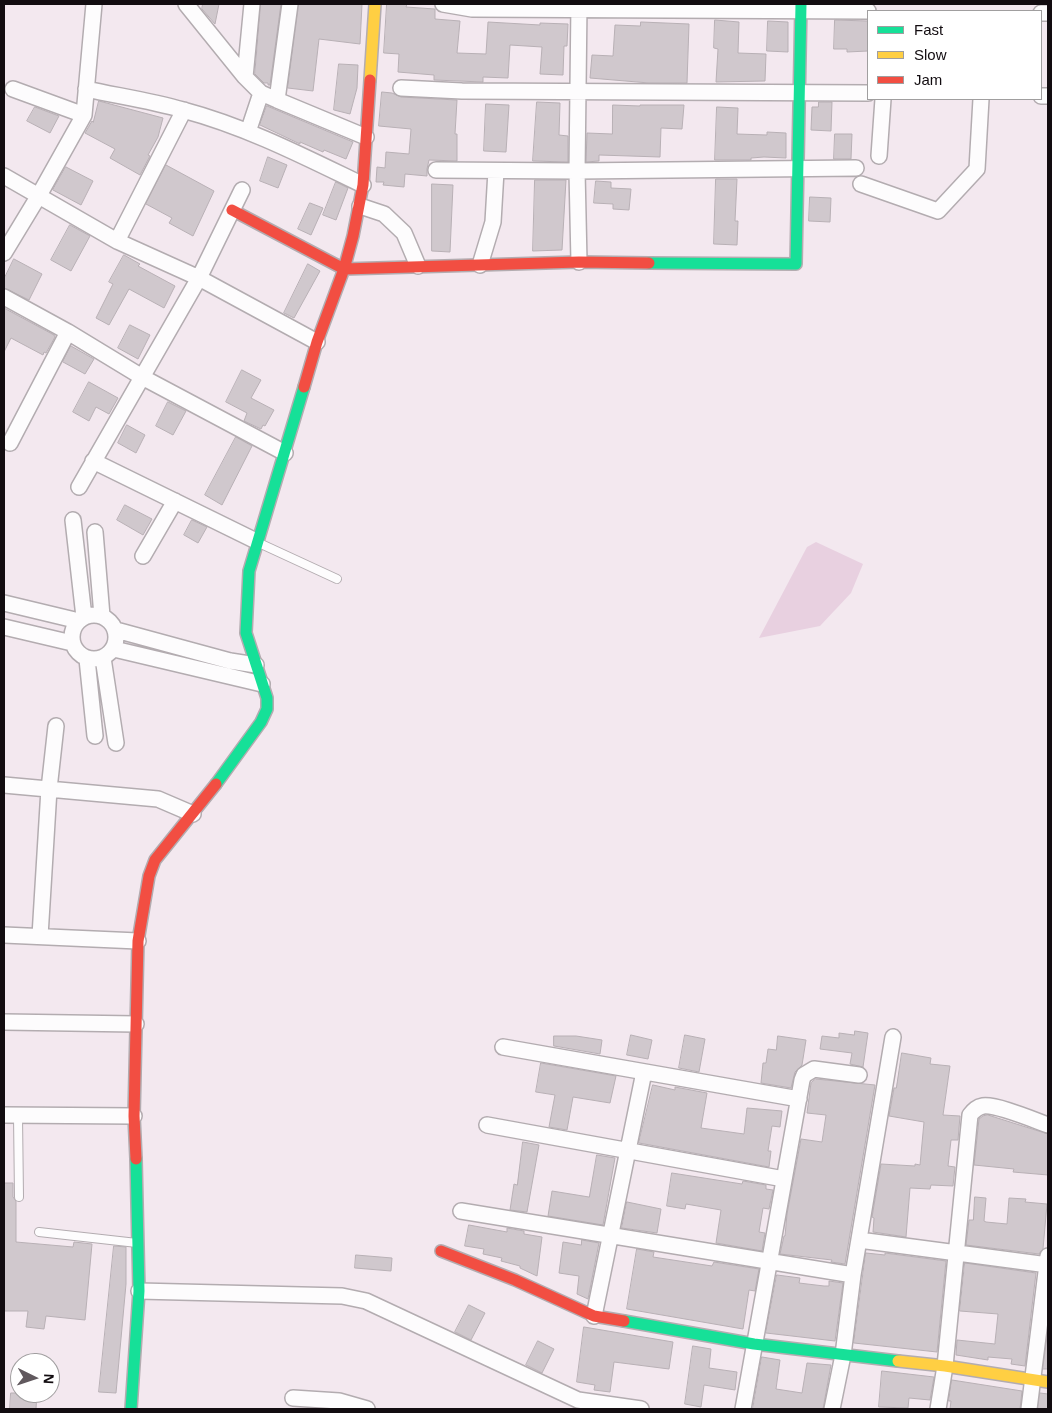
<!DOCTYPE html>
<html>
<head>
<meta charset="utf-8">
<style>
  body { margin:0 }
  #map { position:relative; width:1052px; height:1413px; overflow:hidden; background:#f3e8ef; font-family:Arial,sans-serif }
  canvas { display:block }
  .frame { position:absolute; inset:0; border:5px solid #120c10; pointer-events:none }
  .legend { position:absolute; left:867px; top:10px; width:175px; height:90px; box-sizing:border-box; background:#fff; border:1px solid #a09e9f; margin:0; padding:6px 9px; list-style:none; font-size:15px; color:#120c10 }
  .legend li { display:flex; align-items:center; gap:10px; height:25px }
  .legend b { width:25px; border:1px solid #a09e9f }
  .north { position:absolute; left:10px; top:1353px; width:50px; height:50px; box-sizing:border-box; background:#fff; border:1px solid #a09e9f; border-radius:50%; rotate:94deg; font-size:14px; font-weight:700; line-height:20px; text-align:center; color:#120c10 }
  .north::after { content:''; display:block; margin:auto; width:18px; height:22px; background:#61595e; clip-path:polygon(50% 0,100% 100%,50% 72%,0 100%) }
</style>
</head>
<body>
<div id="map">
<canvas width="1052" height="1413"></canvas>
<div class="frame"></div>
<ul class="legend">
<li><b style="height:6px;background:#16e098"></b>Fast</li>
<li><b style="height:6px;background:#ffcf43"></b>Slow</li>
<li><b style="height:6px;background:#f24e42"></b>Jam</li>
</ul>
<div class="north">N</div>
</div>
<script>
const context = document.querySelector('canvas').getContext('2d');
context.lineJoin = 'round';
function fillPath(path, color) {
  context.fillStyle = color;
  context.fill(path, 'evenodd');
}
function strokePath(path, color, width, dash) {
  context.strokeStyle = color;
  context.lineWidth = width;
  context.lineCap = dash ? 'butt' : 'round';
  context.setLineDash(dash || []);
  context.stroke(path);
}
const green = new Path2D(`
  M816,542L863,564L851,593L820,626L759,638L807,547Z`);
const building = new Path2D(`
  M203,4H219L215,24L202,9Z
  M261,4H281L270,85H268V83H264L255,74Z
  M299,4H362L360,44L319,39L313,91L288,88Z
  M387,4H407L406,7L435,9V19L460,21L457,53L486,54L488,22L540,25V23L568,24L567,46H564L563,75L540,74L542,47L510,45L508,78L483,77V82L434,80V75L398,72L399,54L384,53Z
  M715,20L739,22L738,53L766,54L765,81L716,82L718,49L714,48Z
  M835,20L868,21V51L847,52V49H834Z
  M768,21L788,22V52L767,51Z
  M641,22L689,24L687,83H649L590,78L592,55L613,56L615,25L640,26Z
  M339,64L358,65L357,88L350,114L334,110Z
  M382,92L392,93L401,97L457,100L455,134H457V161L429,160L427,169V176L405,174L404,187L383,185L384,182H376L377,167L385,168L386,152L409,154L411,129L379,126Z
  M99,101L163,118L158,137L148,155L150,156L140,175L110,158L115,149L85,133L92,121L93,122Z
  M537,102L560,103L559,135L568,136V162L533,161Z
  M819,102H832L831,131L811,130L812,107H818Z
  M486,104L509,105L506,152L484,151Z
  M613,105L640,106V105H684L682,129L661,128L660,157L599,155V161L586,162L587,133L612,134Z
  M267,106L353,142L346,159L324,150L323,152L300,142V144L260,125Z
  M35,107L59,116L50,133L27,121Z
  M717,107L738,108L737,134L767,135V132L786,133V158L764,157L751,158V160H715Z
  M835,134H852L851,159H834Z
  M268,157L287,165L278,188L260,181Z
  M166,165L214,191L193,236L169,223L172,218L146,204Z
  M66,167L93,181L81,205L53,190Z
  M716,179H737L735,221H738L737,245L714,244Z
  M535,180H566L562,250L533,251Z
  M596,181L611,182V188L631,189L629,210L613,209V204L594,203Z
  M336,182L348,188L336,220L323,215Z
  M432,184L453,185L450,252L432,251Z
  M810,197L831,198L830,222L809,221Z
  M310,203L323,208L311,235L298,229Z
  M70,225L90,236L71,271L51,260Z
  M124,255L140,264L138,266L175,286L164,308L129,289L109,325L96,318L113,284L109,282Z
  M14,259L42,274L29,300L4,288V279Z
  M308,264L320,271L294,318L284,313Z
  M4,308L54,335L55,337L46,353L44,352L43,355L11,338L4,352Z
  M130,325L150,335L138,359L118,348Z
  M71,346L94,359L85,374L63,362Z
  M242,370L261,380L251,398L274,410L265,426L263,425L261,429L244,421L247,413L226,402Z
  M89,382L118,398L109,414L96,407L89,421L73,412Z
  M168,402L186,411L173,435L156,426Z
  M127,425L145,435L136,453L118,443Z
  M236,437L252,446L222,505L205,495Z
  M125,505L152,519L143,535L117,520Z
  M192,520L207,527L198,543L184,535Z
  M855,1031L868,1033L863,1067L850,1064L852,1053L820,1049L822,1036L839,1038V1033L854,1035Z
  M631,1035L652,1040L648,1059L627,1055Z
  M685,1035L705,1039L699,1072L679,1068Z
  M554,1036H576L602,1040L600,1054L554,1046Z
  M778,1036L806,1040L802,1065L795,1072L791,1088L761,1083L763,1063H766L768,1049L776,1050Z
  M902,1053L931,1058L930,1064L950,1066L943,1115L960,1116L958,1140H951L948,1166L955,1167L953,1186L931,1185L930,1189L910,1188L906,1237L873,1232L874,1218L872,1217L881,1164L915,1166V1164L920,1165L924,1122L889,1116L894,1088H896Z
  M541,1063L616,1076L610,1103L573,1097L567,1130L549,1127L555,1095L536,1092Z
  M816,1079L875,1085L845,1264L831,1262L832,1260L780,1254L784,1236H785L787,1214L801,1139L822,1142L826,1115L807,1113L811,1083Z
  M653,1085L675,1090V1087L707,1093L701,1128L744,1134L747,1108L782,1111L780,1127L772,1126L768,1151H771L769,1167L639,1143Z
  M988,1115L1048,1134V1175L1013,1172L1014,1169L974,1165L979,1119L983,1116Z
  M523,1142L539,1145L527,1212L510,1210L514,1184L517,1185Z
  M597,1155L615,1158L603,1225L548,1216L552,1191L589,1197Z
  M672,1173L742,1184L743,1181L766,1185V1189L773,1190L769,1209L763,1208L759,1232L765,1233L762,1251L716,1243L721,1210L686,1204L685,1209L667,1206Z
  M4,1183H13V1197L16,1201V1242L73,1247L74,1242L92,1244L85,1320L46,1316L44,1329L26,1327L28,1311H4Z
  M975,1197L986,1198L984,1221L986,1222L1007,1224L1009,1198L1026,1199L1025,1202L1047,1204L1043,1249L1039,1254L966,1245L969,1220H973Z
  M627,1202L661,1209L657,1233L622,1228Z
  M469,1225L507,1232V1228L524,1231V1234L542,1237L537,1276L520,1268V1266L501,1261L502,1258L483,1254L484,1249L465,1246Z
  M582,1240L599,1243L588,1299L577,1294L579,1276L559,1273L563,1242L581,1245Z
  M114,1246L126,1247V1284L116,1393L99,1392Z
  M637,1249L654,1252L653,1257L712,1266L714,1262L759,1269L755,1291L749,1290L743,1329L627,1309Z
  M866,1253L885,1255V1253L946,1261L937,1352L854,1343Z
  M356,1255L392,1258L391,1271L355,1268Z
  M965,1263L1036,1273L1025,1366L1011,1364L1012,1359L988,1357V1360L956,1355L957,1340L995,1344V1342L998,1314L960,1311Z
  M777,1275L800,1278L799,1283L824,1286H829V1281L843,1283L835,1341L766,1333Z
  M469,1305L485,1313L471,1340L455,1332Z
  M584,1327L673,1342L669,1369L614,1362L610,1392L594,1390L595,1385L577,1382Z
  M1048,1330V1369H1043Z
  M538,1341L554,1349L542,1373L526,1365Z
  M693,1346L711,1349L709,1368L737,1372L735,1390L704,1385L701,1407L685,1404Z
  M762,1357L780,1360L776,1389L802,1393L807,1363L831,1365L823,1409H753Z
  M882,1371L934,1377L930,1400L909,1398L908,1408L879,1407Z
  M952,1380L1022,1391L1020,1409H950L951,1401H949Z
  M11,1393H37L36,1409H10Z
  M1040,1393L1048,1394V1409H1038Z`);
const lane = new Path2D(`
  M259,543L337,579
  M18,1116L19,1197
  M39,1232L137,1243`);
const street = new Path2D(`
  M186,4L245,77L261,93
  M443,4L472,9L868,11
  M579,4L577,171L579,262
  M1041,13H1048
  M245,77L252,4
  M401,88L462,91L868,93
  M13,89L84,115
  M86,89C118,96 152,101 183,110C247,127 305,157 363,185
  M1041,96H1048
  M277,100L366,137
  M248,132L261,93L277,100L290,4
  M879,156L883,99
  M436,170L577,171L856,168
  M4,176L117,241L199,278L317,342
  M861,184L938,211L977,169L981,99
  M360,206L384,214L404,233L418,266
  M117,241L184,110
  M4,253L38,197L84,115L94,4
  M480,265L493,222L496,171
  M4,297L68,332L142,377L285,453
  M10,443L68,332
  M93,461L256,541
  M79,487L199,278L242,190
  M73,520L84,617
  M95,532L102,616
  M143,556L175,501
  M4,603L79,621
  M72 637a22 22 0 1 1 44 0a22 22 0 1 1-44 0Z
  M4,627L72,643
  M116,630L230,661L256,665
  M114,649L262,684
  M103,658L116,743
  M87,659L95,736
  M4,785L158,799L193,814
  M4,935L138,941
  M40,936L49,789L56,726
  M4,1022L136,1024
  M503,1047L799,1099
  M4,1115L134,1116
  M487,1125L784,1179
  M461,1211L853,1275
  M859,1240L1048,1265
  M139,1291L342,1296L366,1301L578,1400L641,1409
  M594,1316L644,1072
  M293,1398L339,1401L367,1409
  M743,1409L802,1080L804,1075L814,1069L859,1075
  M832,1409L843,1355L853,1275L893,1037
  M938,1409L945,1366L970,1115C974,1110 977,1107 983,1106C996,1104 1034,1120 1048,1125
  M1029,1409L1048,1256`);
const fast = new Path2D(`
  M649,263L796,264L801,4
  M216,784L261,722L267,709V698L246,633L249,571L304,387
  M624,1321L754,1344L898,1361
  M131,1409L139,1291L136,1159`);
const slow = new Path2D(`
  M370,80L375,4
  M898,1361L945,1366L1048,1382`);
const jam = new Path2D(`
  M232,210L344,269L579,262L649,263
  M304,387L317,342L344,269L353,236L363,185L370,80
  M136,1159L134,1116L138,941L149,876L155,860L216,784
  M441,1251L515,1280L594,1316L624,1321`);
fillPath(green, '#e8d0e0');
fillPath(building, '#d0c8cd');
strokePath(building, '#b8b0b5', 1);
strokePath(lane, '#b3acb0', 10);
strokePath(street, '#b3acb0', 18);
strokePath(fast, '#b3acb0', 14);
strokePath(slow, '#b3acb0', 14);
strokePath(jam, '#b3acb0', 14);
strokePath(lane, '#fdfcfd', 8);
strokePath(street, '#fdfcfd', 15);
strokePath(fast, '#16e098', 11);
strokePath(slow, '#ffcf43', 11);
strokePath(jam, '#f24e42', 11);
</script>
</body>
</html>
